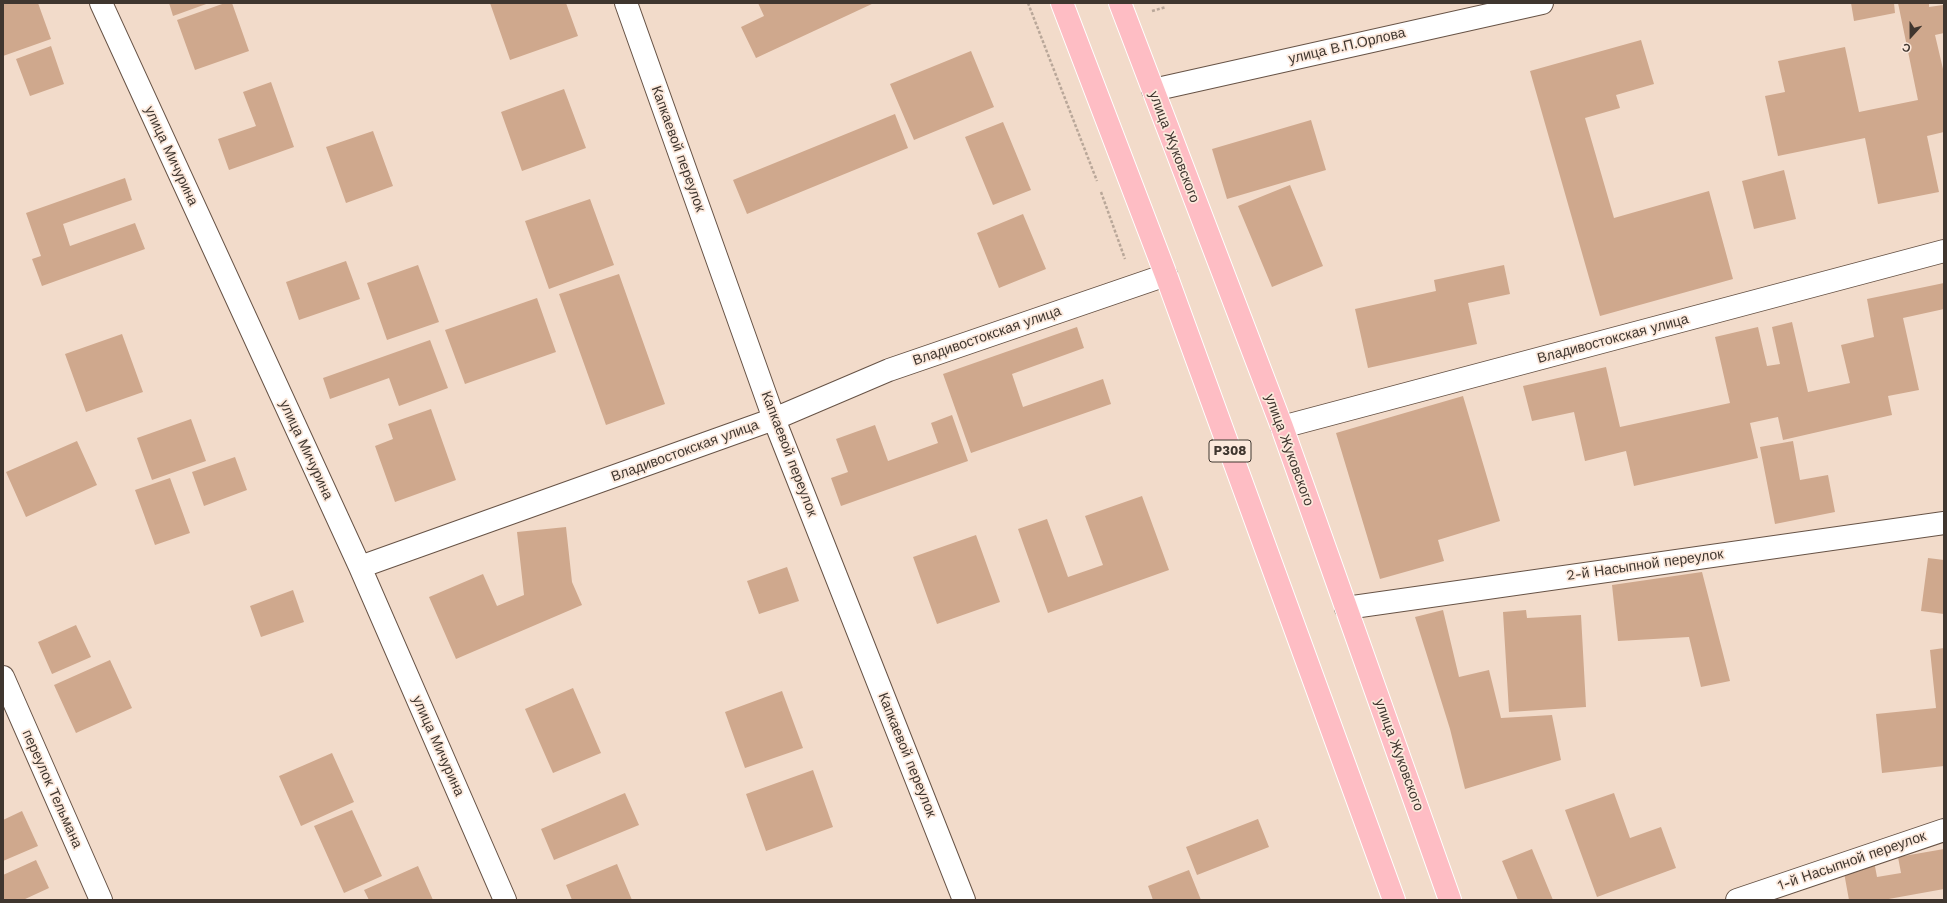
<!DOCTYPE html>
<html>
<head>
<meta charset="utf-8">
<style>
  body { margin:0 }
  #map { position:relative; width:1947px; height:903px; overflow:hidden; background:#f2dbca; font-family:"Work Sans",sans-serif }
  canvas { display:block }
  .frame { position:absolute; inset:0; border:4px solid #3f362f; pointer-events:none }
  .north { position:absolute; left:1891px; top:16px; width:40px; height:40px; -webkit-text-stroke:3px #fce9dc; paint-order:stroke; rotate:201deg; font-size:11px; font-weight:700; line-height:16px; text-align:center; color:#3f362f }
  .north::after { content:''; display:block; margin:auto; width:14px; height:18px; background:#3f362f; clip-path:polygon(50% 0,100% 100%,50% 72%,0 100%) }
</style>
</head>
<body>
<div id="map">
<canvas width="1947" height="903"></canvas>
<div class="frame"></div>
<div class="north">С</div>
</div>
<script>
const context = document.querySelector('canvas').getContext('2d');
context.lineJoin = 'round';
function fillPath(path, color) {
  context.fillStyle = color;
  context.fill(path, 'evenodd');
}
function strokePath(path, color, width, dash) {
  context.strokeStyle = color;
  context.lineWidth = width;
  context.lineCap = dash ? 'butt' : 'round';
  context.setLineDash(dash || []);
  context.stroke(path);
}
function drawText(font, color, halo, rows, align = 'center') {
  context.font = font + ' "Work Sans",sans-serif';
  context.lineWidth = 3.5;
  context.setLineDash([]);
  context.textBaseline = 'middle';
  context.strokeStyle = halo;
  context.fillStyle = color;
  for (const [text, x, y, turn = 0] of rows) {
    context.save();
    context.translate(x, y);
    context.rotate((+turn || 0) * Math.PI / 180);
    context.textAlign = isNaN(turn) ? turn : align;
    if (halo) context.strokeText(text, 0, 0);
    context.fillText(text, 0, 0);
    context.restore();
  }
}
const building = new Path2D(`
  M3,3H38L51,39L3,56Z
  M169,3H209L173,16Z
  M225,3H232L249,51L195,70L177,20Z
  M490,3H566L578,36L510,60Z
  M758,3H874L756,58L741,27L764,16Z
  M1851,3H1894L1895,13L1854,21Z
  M1898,3H1929V7L1943,5L1944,33L1935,35L1943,69H1944V132L1927,136L1939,192L1878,204L1865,138L1778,156L1765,96L1785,92L1778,61L1845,47L1859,112L1918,100Z
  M1641,40L1654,84L1616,95L1620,108L1585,118L1614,218L1709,191L1733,279L1600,316L1530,71Z
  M51,46L64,84L30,96L16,59Z
  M971,51L994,107L914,140L890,84Z
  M271,82L294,147L229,170L218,139L256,126L243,92Z
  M564,89L586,148L522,171L501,112Z
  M895,114L908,148L747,214L733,180Z
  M1311,120L1326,170L1227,199L1212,149Z
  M1003,122L1031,190L993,205L965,137Z
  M373,131L393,186L346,203L326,147Z
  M1784,170L1796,219L1754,229L1742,181Z
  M125,178L132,200L63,224L70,246L135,223L145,249L42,286L32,259L41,256L26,213Z
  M1290,185L1323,266L1272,287L1238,206Z
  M590,199L614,265L549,289L525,221Z
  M1023,214L1046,269L999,288L977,233Z
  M346,261L360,299L299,320L286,282Z
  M418,265L439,322L387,340L367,283Z
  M1504,265L1510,294L1468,303L1477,344L1368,368L1355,309L1436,291L1434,280Z
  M619,274L665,404L606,425L559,294Z
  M1944,283V309L1903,318L1919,390L1888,396L1892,415L1783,440L1778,417L1750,423L1758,458L1634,486L1626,451L1585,461L1574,412L1532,421L1523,386L1606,367L1620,427L1730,403L1715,337L1758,327L1767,366L1780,364L1772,327L1792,322L1808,392L1850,383L1841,345L1874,337L1867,299Z
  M537,298L556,352L465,384L445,330Z
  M1077,327L1084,348L1012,374L1023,407L1103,379L1111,404L971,453L943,374Z
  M122,334L143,392L86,412L65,354Z
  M430,340L448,388L399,406L389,378L330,399L323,378Z
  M1463,396L1500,521L1438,540L1444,561L1380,579L1336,433Z
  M431,409L456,480L395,502L375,446L393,439L388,424Z
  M952,415L968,461L841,506L831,478L848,472L836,439L875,425L888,461L938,443L931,423Z
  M191,419L206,461L152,480L137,438Z
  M77,441L97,485L26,517L6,472Z
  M1793,441L1800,480L1828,475L1835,512L1775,524L1760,447Z
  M235,457L247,490L204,506L192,472Z
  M170,478L190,533L155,545L135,490Z
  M1142,496L1169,570L1048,613L1018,529L1047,519L1068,577L1103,565L1085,516Z
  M566,527L572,582L582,605L456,659L429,597L483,574L497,606L524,595L517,532Z
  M976,535L1000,602L937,624L913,557Z
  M1928,558L1944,560V614L1921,611Z
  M787,567L799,601L759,614L747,581Z
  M1702,572L1730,681L1701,687L1689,637L1618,641L1612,585Z
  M293,590L304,622L261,637L250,606Z
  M1443,610L1459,677L1489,670L1501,718L1552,715L1561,760L1465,789L1450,729L1415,617Z
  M1526,610L1527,618L1581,615L1586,707L1509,712L1503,612Z
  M76,625L91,657L52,674L38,642Z
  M1944,648V766L1882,773L1876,714L1936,708L1930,650Z
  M110,660L132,708L76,733L54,685Z
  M573,688L601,753L553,773L525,709Z
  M782,691L803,748L745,768L725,712Z
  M332,753L354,802L301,826L279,776Z
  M813,770L833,827L766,851L746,794Z
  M625,793L639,825L554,860L541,829Z
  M1614,793L1630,838L1661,827L1676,868L1597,897L1565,810Z
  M352,810L382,876L344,893L314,826Z
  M22,811L38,846L3,861V820Z
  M1258,819L1269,847L1197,875L1186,847Z
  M1532,849L1553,900H1518L1502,861Z
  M1944,849V889L1883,900H1849L1843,867L1874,861L1877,877L1901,873L1898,857Z
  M36,860L49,888L23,900H3V875Z
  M617,864L632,900H572L566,885Z
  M418,866L433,900H369L364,890Z
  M1189,870L1201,900H1153L1148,886Z`);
const path = new Path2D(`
  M1028,3L1097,181
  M1152,11L1166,7
  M1101,192L1125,259`);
const minor = new Path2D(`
  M101,3L360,567L505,900
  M626,3L774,419L964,900
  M1153,90L1542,3
  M1282,427L1944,251
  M360,567L774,419L889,370L1166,275
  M1346,608L1944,523
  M3,677L101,900
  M1737,900L1944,830`);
const primary = new Path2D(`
  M1062,3L1166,275L1394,900
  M1120,3L1282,427L1450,900`);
const shields = [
  [1230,451,42]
];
const shieldNames = [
  ["P308",1230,451]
];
const streetNames = [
  ["улица В.П.Орлова",1347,46,-13],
  ["улица Жуковского",1174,147,69],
  ["Капкаевой переулок",678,149,70],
  ["улица Мичурина",171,156,65],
  ["Владивостокская улица",987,336,-19],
  ["Владивостокская улица",1613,339,-15],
  ["улица Мичурина",306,450,65],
  ["улица Жуковского",1289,450,70],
  ["Владивостокская улица",685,451,-20],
  ["Капкаевой переулок",789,454,69],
  ["2-й Насыпной переулок",1645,565,-8],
  ["улица Мичурина",438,746,66],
  ["Капкаевой переулок",907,755,68],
  ["улица Жуковского",1399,755,70],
  ["переулок Тельмана",52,789,66],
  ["1-й Насыпной переулок",1852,861,-19]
];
fillPath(building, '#cfa88d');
strokePath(minor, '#675346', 24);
strokePath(primary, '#fff', 24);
strokePath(path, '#b9a799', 2.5, [3, 2]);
strokePath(minor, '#fff', 22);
strokePath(primary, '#febdc4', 22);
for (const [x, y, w] of shields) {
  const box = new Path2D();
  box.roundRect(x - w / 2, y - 11, w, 22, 3);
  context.fillStyle = '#fce9dc';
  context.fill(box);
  strokePath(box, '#3f362f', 1);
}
drawText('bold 13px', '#3f362f', null, shieldNames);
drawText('14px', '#3f362f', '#fce9dc', streetNames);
</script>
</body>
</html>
